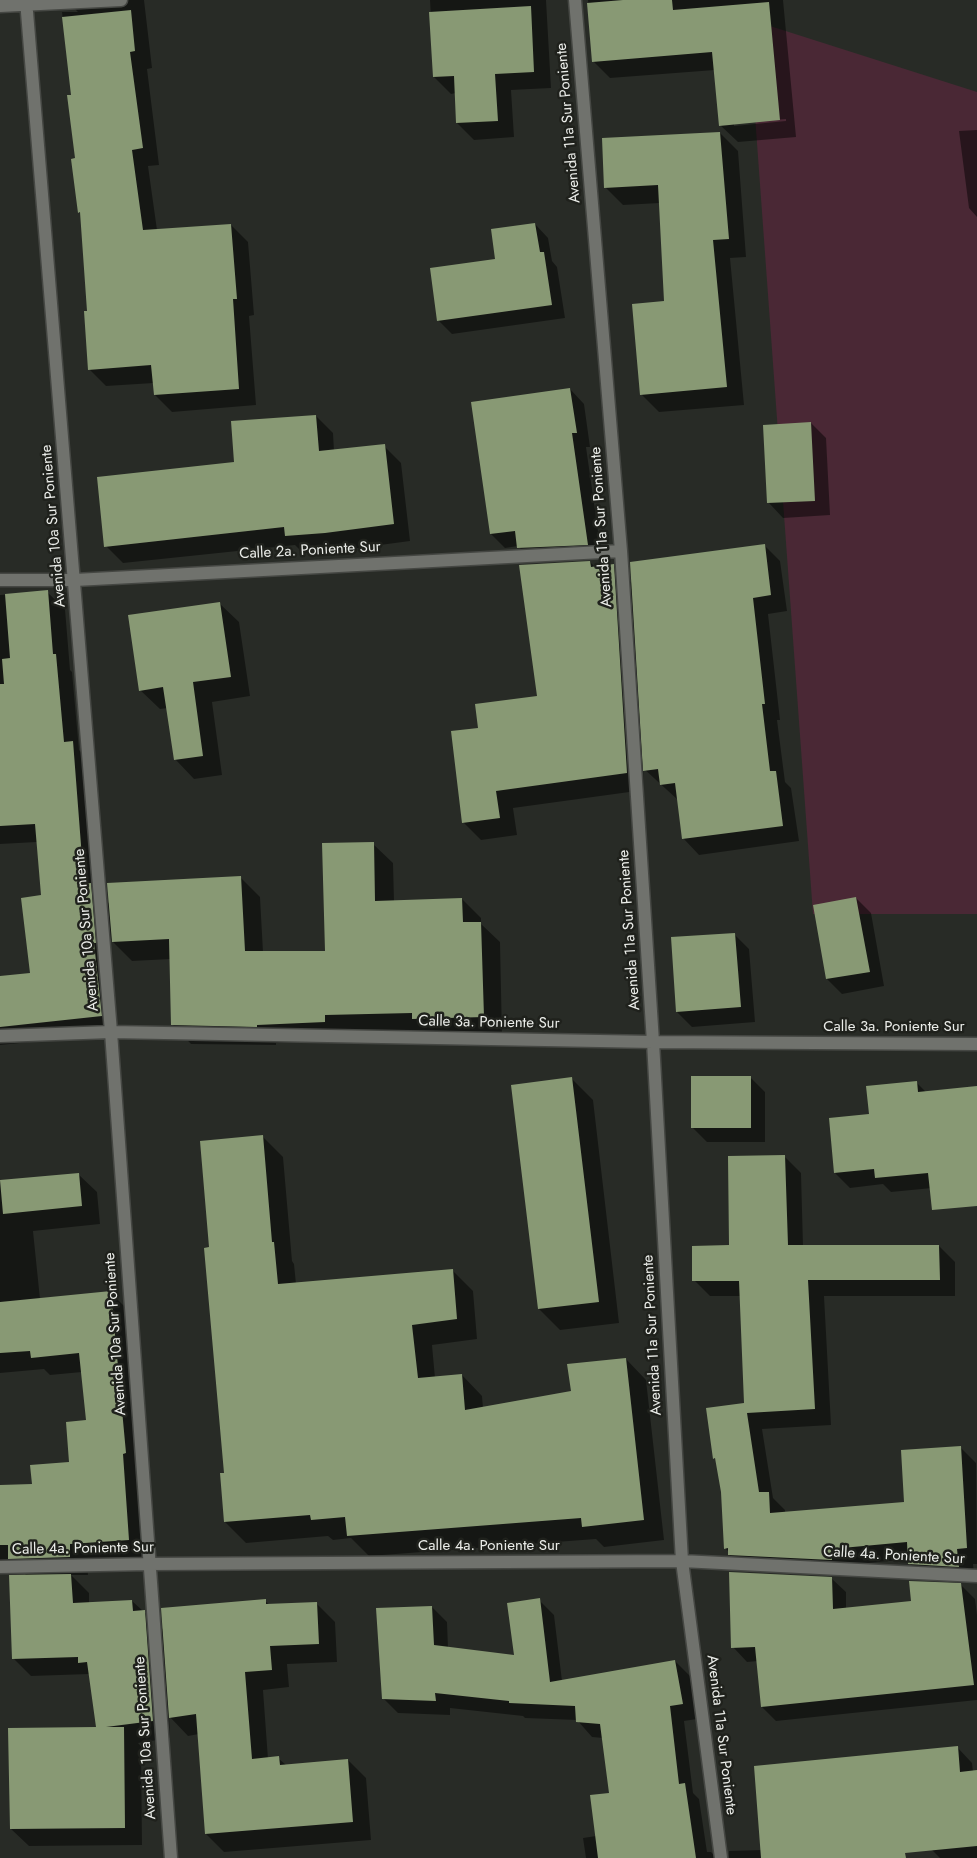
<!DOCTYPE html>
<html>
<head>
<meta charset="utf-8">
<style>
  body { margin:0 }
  canvas { display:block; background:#282b26 }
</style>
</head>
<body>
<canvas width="977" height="1858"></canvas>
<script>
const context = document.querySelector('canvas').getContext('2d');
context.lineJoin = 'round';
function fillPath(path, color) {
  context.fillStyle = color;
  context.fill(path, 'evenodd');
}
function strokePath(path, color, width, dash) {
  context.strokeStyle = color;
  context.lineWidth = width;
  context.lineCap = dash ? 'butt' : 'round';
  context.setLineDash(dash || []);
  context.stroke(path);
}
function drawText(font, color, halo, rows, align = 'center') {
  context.font = font + ' Jost,sans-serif';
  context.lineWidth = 5;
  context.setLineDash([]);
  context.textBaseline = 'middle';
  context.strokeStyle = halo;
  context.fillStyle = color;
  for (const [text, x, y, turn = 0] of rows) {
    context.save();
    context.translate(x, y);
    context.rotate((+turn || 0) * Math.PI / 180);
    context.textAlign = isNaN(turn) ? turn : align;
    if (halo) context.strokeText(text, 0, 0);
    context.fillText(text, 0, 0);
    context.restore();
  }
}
const green = new Path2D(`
  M748,19L977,92V914H813Z`);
const shadow = new Path2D(`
  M66,0H144L152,68L147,69L159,165L148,166L157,230L231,225L248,242L254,315L249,316L256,405L172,412L155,395L154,383L106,386L89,369L88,312L81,214L79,212L72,96L62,12H78Z
  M430,0H546L551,88L511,90L514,137L474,140L457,123L456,93L451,94L434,77Z
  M588,0H783L796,137L738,142L720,125L715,70L610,78L593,61ZM786,119V121L734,126V123Z
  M977,130V217L969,208L959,131Z
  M720,133L738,151L746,257L730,258L744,405L659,412L642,395L665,302L660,203L623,205L605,187Z
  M535,224L548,238L552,261L557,267L565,318L452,334L438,320L496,260Z
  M570,389L584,404L590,447H586L602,559L533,562L518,546L505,548L491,534Z
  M316,416L333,433L334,451L384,446L401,463L410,541L343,550L303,553L295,545L123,563L106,546L236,463Z
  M811,423L826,438L830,515L783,518L769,503Z
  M764,545L780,561L787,611L768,614L780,720H777L785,782L791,788L799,841L699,855L683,838L678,800L643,768L644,790L513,808L517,835L481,840L463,822L480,729L539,697L590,562L595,567L613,565L633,584Z
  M47,592L65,609L70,670L72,672L79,750L89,760L100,895L110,904L241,878L260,897L263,952H326L373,844L393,863L394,901L462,899L481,918V924L500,942L502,1036L276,1043V1045L191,1044L172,1024L171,959L132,961L110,939L112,959L111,960L118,1033L0,1045V977L31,974L42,897L37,842L0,844V595Z
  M219,603L239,622L250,696L212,702L222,775L194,779L175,759L168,708L160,709L140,690Z
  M856,898L871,913L884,986L842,994L827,979Z
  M734,934L749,949L755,1022L692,1027L677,1012Z
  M750,1077L765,1092V1142H707L693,1128Z
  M572,1079L593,1100L619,1323L560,1330L539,1309Z
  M916,1082L926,1092L953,1186L891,1192L883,1184L850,1188L835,1173L870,1115Z
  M263,1137L283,1157L292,1261L294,1264L296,1284L452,1270L473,1291L477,1339L432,1345L435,1378L462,1375L482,1396L483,1408L572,1392L626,1359L646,1380L664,1540L604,1547L596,1539L369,1556L351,1538L333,1540L328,1536L246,1543L225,1522L221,1475L226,1474L211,1249Z
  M785,1157L801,1173L803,1246H939L955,1262V1296H824L831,1425L762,1429L773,1498L785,1510V1513L906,1503L960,1447L976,1463L977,1564H973L975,1583L926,1580L910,1564L909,1559L847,1565V1576L746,1571L729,1555V1552L725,1548L722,1491L717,1461L714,1458L746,1404L741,1296H710L694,1280L730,1247Z
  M78,1174L97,1192L100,1224L33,1231L40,1299L110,1292L128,1310L147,1557L87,1562L88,1575H71L89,1593V1603L132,1601L164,1630L265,1601L270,1605L316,1603L335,1622L337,1662L287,1664L289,1687L263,1690L268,1759L278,1758L286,1765L348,1760L366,1778L371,1840L224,1852L206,1834L199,1734L188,1736L169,1716L170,1738L138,1743L141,1746L142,1845L29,1846L11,1829L98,1729L90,1674L31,1676L13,1658L27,1576L14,1563H0V1486L33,1485L71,1463L88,1421L82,1372L50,1375L44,1369L0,1373V1181Z
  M831,1578L846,1592V1609L912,1602L961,1585L975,1599L977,1615V1700L776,1721L762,1707L758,1661L747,1662L733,1647Z
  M539,1600L554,1615L562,1681L675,1661L690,1676L697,1719L684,1721L693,1793L699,1799L707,1852H711L717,1858H586L583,1838L596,1836L610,1794L603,1738L592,1737L577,1720L525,1718L523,1716L450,1708V1715L398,1713L383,1698L432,1607L447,1622L448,1648L516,1656Z
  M958,1748L972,1763L973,1772H977V1858H940L932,1850L930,1833L893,1858H729V1851L762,1850Z`);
const building = new Path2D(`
  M623,0H672L673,10L769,2L780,120L719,126L712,52L592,62L587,3Z
  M531,6L534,72L495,74L498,121L456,123L454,76L433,77L429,12Z
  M131,10L135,51L130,52L143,148L132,150L143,230L231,224L237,299H233L239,389L154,395L151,365L88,370L84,311H87L80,212L78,213L71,159L75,158L67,95H71L62,17Z
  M720,132L729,239L713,240L727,387L640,395L632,304L664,301L658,185L604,188L602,138Z
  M535,223L540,252H544L552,305L437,321L430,268L495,259L491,229Z
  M570,388L577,433H572L588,545L517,548L515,531L490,534L471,402Z
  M316,415L319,451L385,444L394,524L325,533L285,536L284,527L104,547L97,477L234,462L231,421Z
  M811,422L815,501L767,503L763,425Z
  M765,544L771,595L753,598L765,704H762L770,771H776L783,826L682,839L675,783L660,785L658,769L643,771L630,562Z
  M590,561L591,567L614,564L627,773L496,791L500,818L462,823L451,731L478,728L475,704L537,696L519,565Z
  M48,590L53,654H56L64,742L73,741L84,884L91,883L96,943H94L102,1016L0,1027V976L30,973L21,898L41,895L35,824L0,826V684H4L2,659L10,658L5,594Z
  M220,602L231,677L193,682L203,756L174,760L163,687L139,691L128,615Z
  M374,842L375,901L462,898L463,922H481L484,1017L412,1019V1013L325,1015V1022L257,1025V1027L171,1025L169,939L112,942L107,883L241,876L245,951H325L322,843Z
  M856,897L870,972L826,979L813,905Z
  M735,933L741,1007L676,1012L671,937Z
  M691,1076H751V1128H691Z
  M572,1077L599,1302L538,1309L511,1085Z
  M917,1081L918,1092L977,1086V1206L932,1210L928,1173L875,1178L874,1169L834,1173L829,1118L869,1114L866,1086Z
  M263,1135L272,1242H274L278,1284L453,1269L457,1319L412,1325L418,1378L462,1374L465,1410L571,1391L567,1364L626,1358L644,1520L582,1527L581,1518L347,1536L345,1517L311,1520L310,1515L224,1522L220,1473H224L204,1248L209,1247L200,1141Z
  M785,1155L788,1245H939L940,1280H808L815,1409L747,1413L759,1492H769L770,1513L904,1502L901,1450L961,1446L967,1548L957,1549L959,1567L908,1564L907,1542L831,1549L832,1560L728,1555V1548L724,1549L721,1492L715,1458L713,1459L706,1408L744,1403L739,1281H692V1246L729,1245L728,1156Z
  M79,1173L82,1206L3,1214L0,1180Z
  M111,1291L126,1453L123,1454L129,1540L70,1544V1557L8,1559V1545H0V1485L32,1484L30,1465L69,1462L66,1422L86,1420L79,1353L31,1358L30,1351L0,1353V1302Z
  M729,1572L832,1577L833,1609L911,1601L909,1581L961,1583L974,1685L761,1707L755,1647L731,1648Z
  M71,1574L73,1603L132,1600L133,1611L145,1610L153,1721L106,1727H124L125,1828L10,1829L8,1728L96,1727L87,1662L78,1663V1657L12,1659L9,1575Z
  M540,1598L550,1682L675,1660L683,1704L670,1706L679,1784L685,1783L696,1858H598L590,1795L609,1793L600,1724L576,1722L575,1706L509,1703V1701L435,1693L436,1701L382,1699L376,1608L432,1606L434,1645L514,1655L507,1603Z
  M266,1599V1604L317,1602L319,1644L270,1646L272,1670L245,1672L252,1759L279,1756L280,1765L348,1759L353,1822L205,1834L196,1714L169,1718L161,1608Z
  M958,1746L960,1772L977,1770V1846L905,1853L906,1858H761L754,1766Z`);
const minor = new Path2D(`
  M26,0L111,1032L171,1858
  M575,0L621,551L653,1042L682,1561L721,1858
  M0,6L121,0
  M0,580H75L621,551
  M0,1036L111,1032L653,1042L977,1044
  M0,1567L149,1564L682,1561L977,1576`);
const streetNames = [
  ["Avenida 11a Sur Poniente",569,123,-95],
  ["Avenida 10a Sur Poniente",54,526,-95],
  ["Avenida 11a Sur Poniente",602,527,-94],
  ["Calle 2a. Poniente Sur",310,551,-3],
  ["Avenida 10a Sur Poniente",87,930,-95],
  ["Avenida 11a Sur Poniente",630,930,-94],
  ["Calle 3a. Poniente Sur",489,1023,1],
  ["Calle 3a. Poniente Sur",894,1027],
  ["Avenida 10a Sur Poniente",116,1334,-94],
  ["Avenida 11a Sur Poniente",653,1335,-93],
  ["Calle 4a. Poniente Sur",489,1546],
  ["Calle 4a. Poniente Sur",83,1549,-1],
  ["Calle 4a. Poniente Sur",894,1556,3],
  ["Avenida 11a Sur Poniente",721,1735,83],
  ["Avenida 10a Sur Poniente",146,1738,-94]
];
fillPath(green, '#4a2835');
fillPath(shadow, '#0007');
fillPath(building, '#889974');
strokePath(minor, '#454743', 15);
strokePath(minor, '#70726d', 12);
drawText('15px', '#ebede9', '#1f211c', streetNames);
</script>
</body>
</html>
